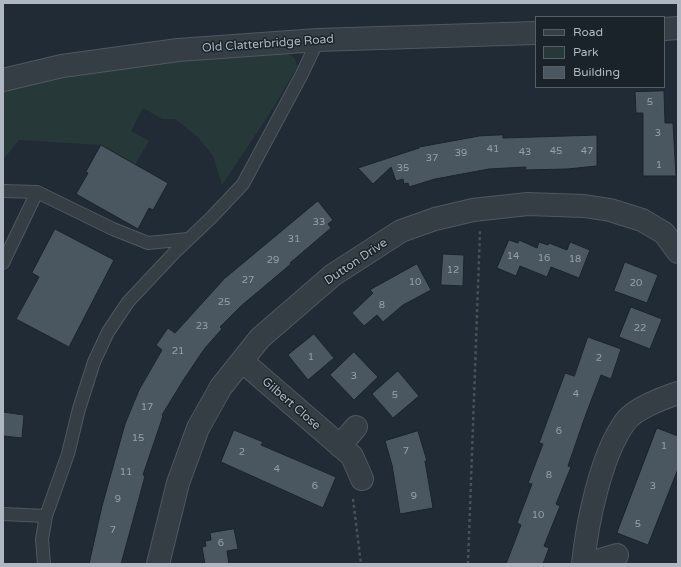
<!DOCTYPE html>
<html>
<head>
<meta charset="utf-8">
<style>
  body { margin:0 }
  #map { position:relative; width:681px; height:567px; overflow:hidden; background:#212b35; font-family:"Varela Round",sans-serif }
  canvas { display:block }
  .frame { position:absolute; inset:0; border:4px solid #afb8c2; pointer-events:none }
  .legend { position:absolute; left:535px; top:16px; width:130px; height:72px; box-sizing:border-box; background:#1a222a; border:1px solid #565e67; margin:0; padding:5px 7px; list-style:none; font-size:12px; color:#afb8c2 }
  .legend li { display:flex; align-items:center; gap:8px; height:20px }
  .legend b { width:20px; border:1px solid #565e67 }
</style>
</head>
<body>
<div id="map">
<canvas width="681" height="567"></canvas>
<div class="frame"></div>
<ul class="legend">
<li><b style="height:5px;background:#353d45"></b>Road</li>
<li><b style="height:11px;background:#263938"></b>Park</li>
<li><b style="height:11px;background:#4a5660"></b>Building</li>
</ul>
</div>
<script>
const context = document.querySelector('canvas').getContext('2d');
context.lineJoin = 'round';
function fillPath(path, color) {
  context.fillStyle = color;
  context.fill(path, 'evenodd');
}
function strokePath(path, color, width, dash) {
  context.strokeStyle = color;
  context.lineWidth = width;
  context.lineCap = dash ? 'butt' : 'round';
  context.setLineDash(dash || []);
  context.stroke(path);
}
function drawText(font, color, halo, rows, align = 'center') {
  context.font = font + ' "Varela Round",sans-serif';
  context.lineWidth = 3;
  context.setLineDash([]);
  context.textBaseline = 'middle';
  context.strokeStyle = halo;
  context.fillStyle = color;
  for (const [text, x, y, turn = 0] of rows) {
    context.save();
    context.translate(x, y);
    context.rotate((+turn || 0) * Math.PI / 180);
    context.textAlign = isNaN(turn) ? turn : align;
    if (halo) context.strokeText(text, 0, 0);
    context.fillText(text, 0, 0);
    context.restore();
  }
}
const green = new Path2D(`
  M284,50L295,59L297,67L270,113L222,185L213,156L198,137L175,119H162L143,108L131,131L149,141L135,165L101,145L19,140L3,160V92L53,77L207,54Z`);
const building = new Path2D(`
  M664,91L665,123H673L676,176H643V113H636L635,92Z
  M503,135V138L597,135V166L567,169L525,170L526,167L489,169L435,179L409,187L408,183L404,184L403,179L396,181L391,167L373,184L358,168L419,148V147L479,136Z
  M101,145L168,183L153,210L149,208L138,229L76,194L88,173L86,172Z
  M318,201L333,220L328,224L331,228L290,263L291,264L241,306L220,327L222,329L205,348L184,379L162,415L163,416L143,475L145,476L138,502L121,564H89L102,506L125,424L139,390L162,350L156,345L168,328L175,333L224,279Z
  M55,229L114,260L69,347L16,319L39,277L32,273Z
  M509,240L518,243L519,240L537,248L539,242L548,245L549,243L567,250L570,242L590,250L579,278L551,267L547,277L520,266L516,276L497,268Z
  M443,254L464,255L463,286L441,285Z
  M625,262L658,275L647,303L614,291Z
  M417,264L431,290L403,305L383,322L377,315L364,326L352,313L373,293L370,290Z
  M631,307L662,319L650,349L619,337Z
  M314,334L334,358L308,380L288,355Z
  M588,337L621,349L611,379L601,375L586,414L568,466L571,467L556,504L560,506L544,546L549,548L543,564H506L521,525L517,523L532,484L528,483L543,444L539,443L546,424L565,373L574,376Z
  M354,352L378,377L354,400L330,375Z
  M398,371L419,396L393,418L372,394Z
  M3,412L24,415L22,438L3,436Z
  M657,428L678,436V469L648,545L617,533Z
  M234,430L263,442L261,445L336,477L323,508L221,462Z
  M418,431L427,461H425L433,508L400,514L392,465L385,441Z
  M234,529L238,549L227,551L229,564H205L202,547L206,546L205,541L211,540L210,533Z`);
const path = new Path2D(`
  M353,499L361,564
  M468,564L480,231`);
const lane = new Path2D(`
  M3,191L37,192
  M3,263L37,192L113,229L148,243L188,239
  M3,514L46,516
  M44,564L42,539L46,516L68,454L79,409L94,362L108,332L128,302L174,253L211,218L243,184L302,74L318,40`);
const street = new Path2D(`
  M664,29L678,28
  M3,80L62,66L178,50L318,40L536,33
  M242,361L352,456L362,479
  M340,446L356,427
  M158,564L178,483L198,428L221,387L260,338L333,275L401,231L435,219L473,210L528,204L584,206L610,210L642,220L664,233L678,252
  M583,564C587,523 601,455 625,422C634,409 663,398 678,393
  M587,564L617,555`);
const numberNames = [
  ["5",650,102],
  ["3",658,133],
  ["41",493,149],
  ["45",556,151],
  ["47",587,151],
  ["43",525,152],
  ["39",461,153],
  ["37",432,158],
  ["1",659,165],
  ["35",403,168],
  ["33",319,222],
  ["31",294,239],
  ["14",513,256],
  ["16",544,258],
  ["18",575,259],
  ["29",273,260],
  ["12",453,270],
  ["27",248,280],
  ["10",415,282],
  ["20",636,283],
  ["25",224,302],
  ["8",382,305],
  ["23",202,326],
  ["22",640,328],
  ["21",178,351],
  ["1",311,357],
  ["2",599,358],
  ["3",354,376],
  ["4",576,394],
  ["5",395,395],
  ["17",147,407],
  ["6",559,431],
  ["15",138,438],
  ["1",664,446],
  ["7",406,451],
  ["2",242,452],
  ["4",277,469],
  ["11",126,472],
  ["8",549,475],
  ["6",315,486],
  ["3",653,486],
  ["9",414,496],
  ["9",118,499],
  ["10",538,515],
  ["5",638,524],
  ["7",113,530],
  ["6",221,543]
];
const streetNames = [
  ["Old Clatterbridge Road",268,44,-4],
  ["Dutton Drive",356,262,-34],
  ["Gilbert Close",291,404,41]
];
fillPath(green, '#263938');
fillPath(building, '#4a5660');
strokePath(building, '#1c242c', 1);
strokePath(lane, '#4f5860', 14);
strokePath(street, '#4f5860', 24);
strokePath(path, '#435455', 2.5, [3, 3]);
strokePath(lane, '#353d45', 12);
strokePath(street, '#353d45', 22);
drawText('10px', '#96a0aa', null, numberNames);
drawText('12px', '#afb8c2', '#1a222a', streetNames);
</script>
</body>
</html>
